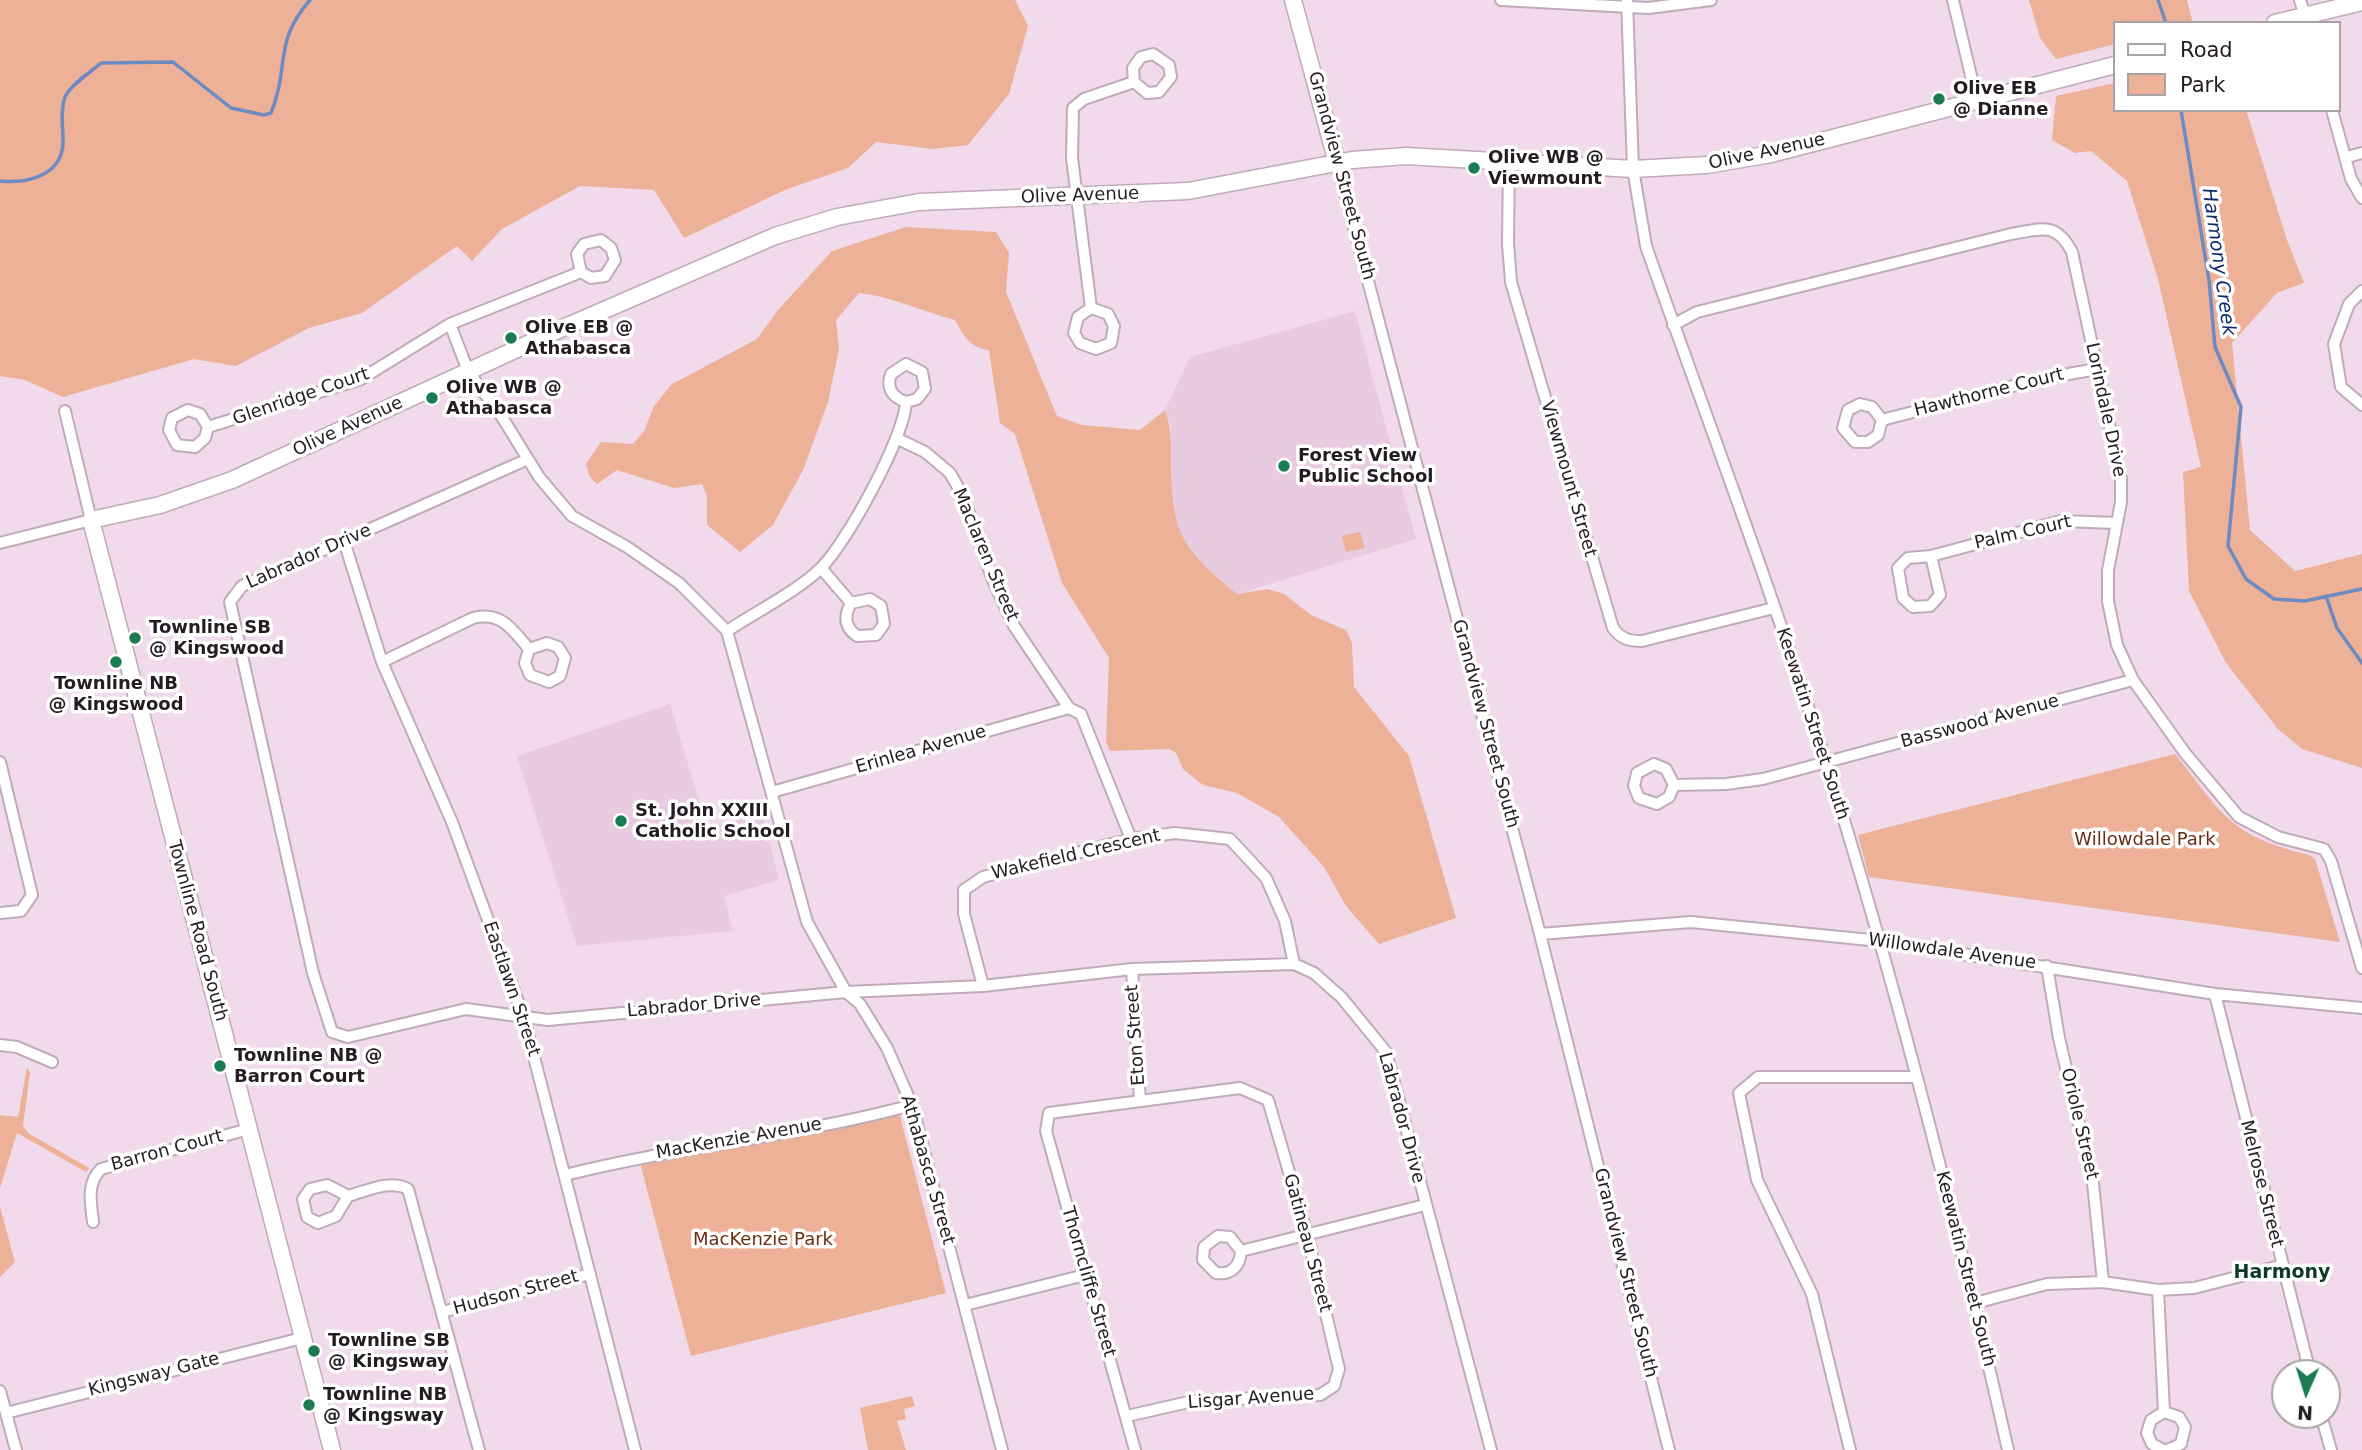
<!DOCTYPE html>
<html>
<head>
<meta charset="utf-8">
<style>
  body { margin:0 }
  #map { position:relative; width:2362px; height:1450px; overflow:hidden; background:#f0daeb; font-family:"DejaVu Sans",sans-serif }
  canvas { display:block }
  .legend { position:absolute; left:2113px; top:21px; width:228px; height:91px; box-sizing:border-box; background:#fff; border:2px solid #a7a4a7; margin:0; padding:9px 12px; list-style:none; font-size:21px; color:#241c23 }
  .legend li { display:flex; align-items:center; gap:14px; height:35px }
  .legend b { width:35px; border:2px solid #a7a4a7 }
  .north { position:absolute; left:2271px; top:1359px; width:70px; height:70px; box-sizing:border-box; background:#fff; border:2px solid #a7a4a7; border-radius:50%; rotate:183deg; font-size:19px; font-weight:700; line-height:28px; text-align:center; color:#241c23 }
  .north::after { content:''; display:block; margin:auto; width:24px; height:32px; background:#1b7b52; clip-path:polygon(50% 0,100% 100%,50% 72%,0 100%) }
</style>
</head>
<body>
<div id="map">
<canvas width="2362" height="1450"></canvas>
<ul class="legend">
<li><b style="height:9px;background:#fff"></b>Road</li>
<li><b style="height:19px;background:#edb198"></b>Park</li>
</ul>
<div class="north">N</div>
</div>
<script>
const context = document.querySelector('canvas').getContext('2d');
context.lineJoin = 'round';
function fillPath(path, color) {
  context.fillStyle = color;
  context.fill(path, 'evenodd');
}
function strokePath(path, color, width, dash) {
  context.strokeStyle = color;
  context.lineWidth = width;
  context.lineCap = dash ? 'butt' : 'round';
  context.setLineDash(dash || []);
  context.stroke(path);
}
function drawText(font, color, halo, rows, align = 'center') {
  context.font = font + ' "DejaVu Sans",sans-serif';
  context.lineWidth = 7;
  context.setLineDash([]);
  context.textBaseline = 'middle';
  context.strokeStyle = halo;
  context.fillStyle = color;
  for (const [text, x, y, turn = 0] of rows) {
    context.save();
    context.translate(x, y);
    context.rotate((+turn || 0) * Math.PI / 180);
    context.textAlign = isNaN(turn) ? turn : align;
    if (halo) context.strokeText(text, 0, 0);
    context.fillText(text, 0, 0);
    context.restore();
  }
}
const built = new Path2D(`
  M1355,311L1416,539L1237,594L1197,560L1176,528L1172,507L1171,425L1165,410L1190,357Z
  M670,704L707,828L762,813L779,880L724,896L733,931L577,946L517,756Z`);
const green = new Path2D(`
  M0,0H1015L1028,26L1009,94L968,145L933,149L876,142L848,168L785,190L684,238L654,190L580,186L502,229L472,261L457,246L362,313L309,328L236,366L194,359L63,397L25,380L0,376Z
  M2029,0H2187L2193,23H2115V44L2056,59L2040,38Z
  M2115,83V110H2246L2287,240L2304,283L2277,293L2232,343L2250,530L2295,571L2362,554V768L2302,749L2278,729L2226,663L2189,591L2183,472L2201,467L2158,279L2127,181L2091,151L2075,153L2052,140L2056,96Z
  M906,227L996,232L1009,253L1006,292L1057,416L1082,425L1140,430L1165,410C1172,428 1171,445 1171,464C1172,536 1183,549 1237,594L1268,589L1284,594L1311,615L1346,630L1352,643L1354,687L1409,756L1456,918L1379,944L1346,906L1324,867L1279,817L1237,793L1203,785L1183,769L1176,753L1169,749L1110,751L1106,742L1109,658L1062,583L1015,434L1000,423L989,350C971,348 963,336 955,320C923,312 891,296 859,293L836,320L839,349L828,402L803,470L773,525L740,552L707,525V497L702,484L674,488L617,470L597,484L590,477L586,464L601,442L633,444L644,431L654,406L672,384L757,339L778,310L832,251Z
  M1360,532L1365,548L1346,552L1342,536Z
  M2175,754C2223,815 2230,836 2309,855L2315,859L2340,942L1869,877L1858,835Z
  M27,1067L30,1073L23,1126L28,1133L89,1168L86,1172L17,1133L0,1188V1115L18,1117Z
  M895,1116H900L946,1293L691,1356L640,1163L819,1133Z
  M0,1207L15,1262L0,1277Z
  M912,1396L915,1406L904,1409L906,1419L897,1421L906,1450H868L860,1408Z`);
const stream = new Path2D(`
  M2158,0L2166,23
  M2181,110L2209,280L2215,347L2241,407L2228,546L2246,579L2274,599L2305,601L2362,589
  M0,181C28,184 64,175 63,140C63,126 60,110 65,97C70,85 91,72 101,63L173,62L231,108L264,115L271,113C290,66 273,42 310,0
  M2326,596L2337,628L2362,663`);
const street = new Path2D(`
  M1501,0L1648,8L1711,0
  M1627,0L1633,169L1646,246C1707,419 1772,591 1827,765C1898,991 1956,1220 2008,1450
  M1953,0L1977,101
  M2300,0L2306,20
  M2332,110L2351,179L2362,198
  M2347,157L2362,153
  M1509,162L1508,244L1511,282L1613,628C1621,639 1629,641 1642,641L1774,608
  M1337,163L1540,934L1669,1450
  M2362,291L2349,304L2334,344L2341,387L2362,405
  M1091,308L1078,317L1074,333L1080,343L1096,349L1111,343L1114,326L1108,314L1091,308L1072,158L1073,108L1084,99L1134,82L1147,93L1159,92L1171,77L1169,65L1153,54L1141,57L1133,68L1134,82
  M450,324L468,371L502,417L539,477L572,516L627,547L679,583L727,631L807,922L846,992L860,1004L887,1048L912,1105L1002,1450
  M1673,325L1697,312L2011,234C2041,229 2056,221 2072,252L2121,479V502L2108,570V601L2117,645L2133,680L2185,753L2239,817L2278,837L2324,849L2331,861L2362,968
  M1882,420L1872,407L1860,404L1848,410L1843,428L1855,442H1868L1878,435L1882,420L2040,379L2097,369
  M208,427L200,414L188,410L172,418L169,430L177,445L195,447L205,438L208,427L361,379L450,324L581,272L591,278L605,276L615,260L611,248L601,240L584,244L577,254L581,272
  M896,438L925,452L950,473L963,496L993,580L1014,626L1069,708L1081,714L1131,839
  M528,459L242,586L230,602L313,973L332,1032L348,1037L466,1009L548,1020L846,992L983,986L1132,969L1294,964L1314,973L1342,998L1386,1052L1491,1450
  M344,541L382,662L452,822L524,1018L635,1450
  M0,543L91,520L65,411
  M1931,556L1908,558L1898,568L1903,598L1913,607L1930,606L1940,595L1931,556L2061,521L2116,523
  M821,568L851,603L870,599L881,606L884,624L876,635L857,636C844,627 844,616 851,603
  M727,631C754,613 799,590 821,568C847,542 904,438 906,402L917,399L925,389L922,372L906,364L891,374C886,388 892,397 906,402
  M382,662L473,618C501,611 512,629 529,649L547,643L558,647L565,658L560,676L549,682L530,675L525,663L529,649
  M0,762L32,895L21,911L0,913
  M1674,785L1666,769L1654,764L1637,773L1634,786L1639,798L1657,804L1669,797L1674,785L1726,784L1763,779L2133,680
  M772,792L1069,708
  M1540,934L1691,922L1880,941L2215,994L2362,1008
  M2047,966L2059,1038L2093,1183L2103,1282
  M1132,969L1140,1101
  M983,986L964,914V890L983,877L1131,839L1175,833L1230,839L1266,878L1285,921L1294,964
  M2215,994L2310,1373
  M0,1045L17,1047L52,1062
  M565,1175C680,1146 798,1136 912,1105
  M327,1185L348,1196L336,1216L318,1223L307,1217L303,1199L310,1189Z
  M348,1196C367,1191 390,1179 408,1189L479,1450
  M93,1222C91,1203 86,1184 101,1169L249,1129
  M1241,1251L1230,1237L1218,1236L1204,1247L1203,1260L1216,1273C1232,1275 1240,1266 1241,1251L1425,1205
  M2158,1290L2164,1412
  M1975,1303L2047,1284L2103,1282L2158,1290L2194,1288L2280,1266
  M965,1305L1085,1275
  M442,1312L590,1274
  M0,1391L16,1450
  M6,1413L302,1338
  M2321,1415L2331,1450
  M1127,1416L1193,1401L1320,1395L1334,1386L1339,1369L1307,1234L1268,1100L1240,1088L1049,1113L1046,1131L1135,1450
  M1850,1450L1812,1294L1757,1180L1739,1093L1758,1077H1916
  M2163,1450L2152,1444L2147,1433L2151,1420L2164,1412L2179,1417L2185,1427L2181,1444L2167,1450`);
const secondary = new Path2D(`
  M1293,0L1337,163
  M2275,23L2362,2
  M332,1450L91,520L160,505L232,480L556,331L775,236L837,217L919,202L1188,191L1352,160L1406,156L1633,169L1707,165L1771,154L2115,65`);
const markers = [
  [1939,99,7,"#1b7b52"],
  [1474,168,7,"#1b7b52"],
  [511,338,7,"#1b7b52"],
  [432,398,7,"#1b7b52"],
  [1284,466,7,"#1b7b52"],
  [135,638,7,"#1b7b52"],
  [116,662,7,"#1b7b52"],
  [621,821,7,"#1b7b52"],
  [220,1066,7,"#1b7b52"],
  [314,1351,7,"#1b7b52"],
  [309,1405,7,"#1b7b52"]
];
const poiNames = [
  ["Olive EB",1953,89],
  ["@ Dianne",1953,110],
  ["Olive WB @",1488,158],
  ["Viewmount",1488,179],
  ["Olive EB @",525,328],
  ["Athabasca",525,349],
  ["Olive WB @",446,388],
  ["Athabasca",446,409],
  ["Forest View",1298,456],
  ["Public School",1298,477],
  ["Townline SB",149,628],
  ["@ Kingswood",149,649],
  ["Townline NB",116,684,"center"],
  ["@ Kingswood",116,705,"center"],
  ["St. John XXIII",635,811],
  ["Catholic School",635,832],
  ["Townline NB @",234,1056],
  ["Barron Court",234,1077],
  ["Townline SB",328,1341],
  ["@ Kingsway",328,1362],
  ["Townline NB",323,1395],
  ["@ Kingsway",323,1416]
];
const streetNames = [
  ["Olive Avenue",1767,152,-12],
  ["Grandview Street South",1341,176,75],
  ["Olive Avenue",1080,196,-2],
  ["Hawthorne Court",1989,393,-14],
  ["Glenridge Court",301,397,-19],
  ["Lorindale Drive",2105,410,78],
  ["Olive Avenue",348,427,-25],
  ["Viewmount Street",1568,479,74],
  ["Palm Court",2023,533,-13],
  ["Maclaren Street",985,555,67],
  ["Labrador Drive",309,557,-24],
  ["Basswood Avenue",1980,722,-15],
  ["Grandview Street South",1485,724,75],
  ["Keewatin Street South",1812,724,72],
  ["Erinlea Avenue",921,750,-16],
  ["Wakefield Crescent",1076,855,-13],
  ["Townline Road South",197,931,75],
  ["Willowdale Avenue",1952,952,8],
  ["Eastlawn Street",511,989,71],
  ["Labrador Drive",694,1006,-5],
  ["Eton Street",1136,1035,-94],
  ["Labrador Drive",1401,1118,75],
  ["Oriole Street",2079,1124,77],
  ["MacKenzie Avenue",739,1139,-10],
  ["Barron Court",167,1151,-15],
  ["Athabasca Street",927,1170,74],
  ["Melrose Street",2261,1184,76],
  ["Gatineau Street",1307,1243,75],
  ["Keewatin Street South",1965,1269,76],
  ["Grandview Street South",1625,1273,76],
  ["Thorncliffe Street",1088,1282,74],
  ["Hudson Street",516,1293,-15],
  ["Kingsway Gate",154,1375,-14],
  ["Lisgar Avenue",1251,1399,-4]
];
const parkNames = [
  ["Willowdale Park",2145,840],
  ["MacKenzie Park",763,1240]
];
const waterNames = [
  ["Harmony Creek",2218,262,82]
];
const neighbourhoodNames = [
  ["Harmony",2282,1273]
];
fillPath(built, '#e8cbe1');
fillPath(green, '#edb198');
strokePath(stream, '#6d8ac3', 3.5);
strokePath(street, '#c0abbb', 14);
strokePath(secondary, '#c0abbb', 19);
strokePath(street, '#fff', 10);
strokePath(secondary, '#fff', 16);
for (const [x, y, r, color] of markers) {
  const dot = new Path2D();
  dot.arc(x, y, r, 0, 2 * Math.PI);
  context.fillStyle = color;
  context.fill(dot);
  strokePath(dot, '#fff', 2.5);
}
drawText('bold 18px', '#241c23', '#fff', poiNames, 'left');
drawText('18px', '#241c23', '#fff', streetNames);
drawText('18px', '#6b2d0f', '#fff', parkNames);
drawText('italic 19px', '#0d296d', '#fff', waterNames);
drawText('bold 19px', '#0e3925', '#fff', neighbourhoodNames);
</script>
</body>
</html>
